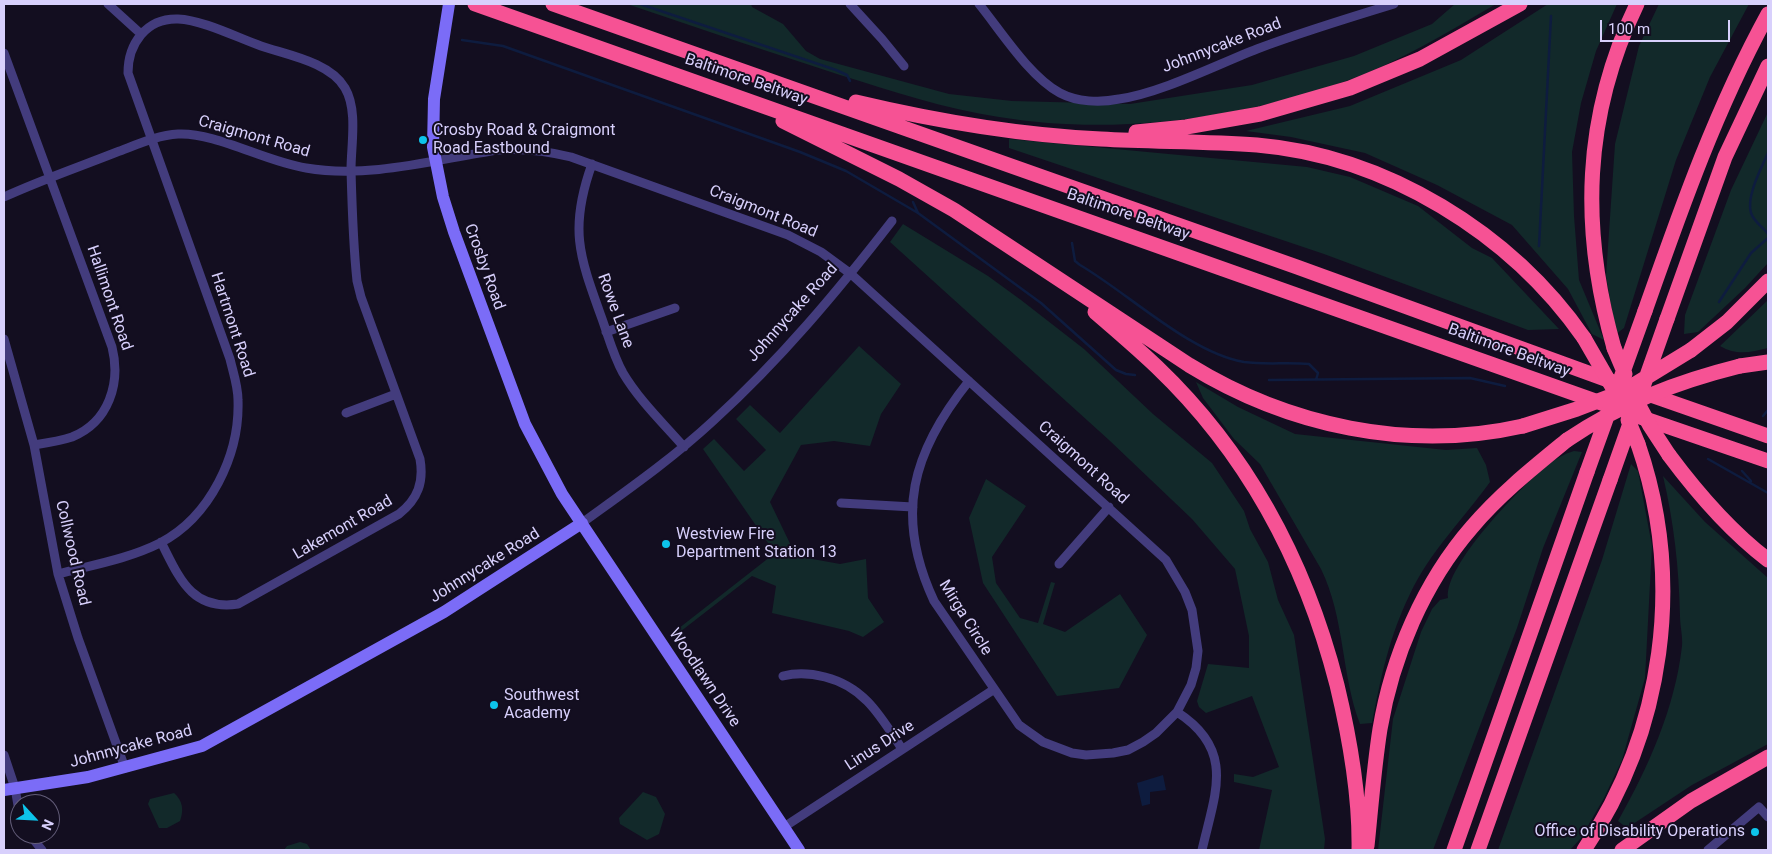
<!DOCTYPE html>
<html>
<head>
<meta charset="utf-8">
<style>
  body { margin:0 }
  #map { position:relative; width:1772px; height:854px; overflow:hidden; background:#130e20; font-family:Roboto,sans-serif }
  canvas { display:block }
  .frame { position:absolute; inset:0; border:5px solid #d8d0fc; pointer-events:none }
  .north { position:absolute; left:10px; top:794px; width:50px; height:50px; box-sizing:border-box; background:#130e20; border:1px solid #625c78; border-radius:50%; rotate:115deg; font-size:14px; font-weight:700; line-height:20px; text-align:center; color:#d8d0fc }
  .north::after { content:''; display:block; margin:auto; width:18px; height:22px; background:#0dc4eb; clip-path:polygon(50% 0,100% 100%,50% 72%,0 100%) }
  .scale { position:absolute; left:1600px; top:20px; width:130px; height:22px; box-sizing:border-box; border:2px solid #d8d0fc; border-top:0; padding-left:6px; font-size:15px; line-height:18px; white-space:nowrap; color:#d8d0fc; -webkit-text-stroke:4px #130e20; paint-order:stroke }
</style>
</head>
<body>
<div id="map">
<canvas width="1772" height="854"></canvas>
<div class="frame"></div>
<div class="north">N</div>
<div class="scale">100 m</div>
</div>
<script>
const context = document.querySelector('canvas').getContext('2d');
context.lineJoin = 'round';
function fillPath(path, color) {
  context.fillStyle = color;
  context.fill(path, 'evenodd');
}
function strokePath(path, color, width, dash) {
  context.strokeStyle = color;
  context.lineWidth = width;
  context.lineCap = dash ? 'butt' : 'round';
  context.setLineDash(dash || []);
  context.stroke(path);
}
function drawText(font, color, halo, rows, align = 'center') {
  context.font = font + ' Roboto,sans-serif';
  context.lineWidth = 4;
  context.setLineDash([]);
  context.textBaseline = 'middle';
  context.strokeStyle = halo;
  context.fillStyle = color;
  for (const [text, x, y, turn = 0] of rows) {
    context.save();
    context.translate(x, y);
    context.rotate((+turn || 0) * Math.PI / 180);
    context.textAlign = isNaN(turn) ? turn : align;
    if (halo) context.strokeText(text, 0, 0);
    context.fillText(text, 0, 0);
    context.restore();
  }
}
const green = new Path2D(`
  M627,4H751L752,7L783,24L806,51L820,59L949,94L1012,101L1130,104L1252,85L1354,56L1432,24L1455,4H1496C1448,32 1399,62 1346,81C1237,119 1114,136 999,117C945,109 892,91 840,75C769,52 698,28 627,4Z
  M1548,4H1617L1596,51L1581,103L1572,152L1574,216L1579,280L1604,340L1592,334L1568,289L1512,225L1437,185L1365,153L1291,137L1246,131L1350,106L1461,60Z
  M1659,4H1749L1710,77L1676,160L1624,328L1616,334L1606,276L1615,144L1639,46Z
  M1768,112V263L1745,288L1698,332L1684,334L1685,315L1731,190Z
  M1009,139L1307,167L1350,177L1418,206L1472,248L1492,258L1559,329L1528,330L1324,254L1009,148Z
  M903,224L988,276L1021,300L1084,349L1153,414L1212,463L1244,511L1250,529L1268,562L1278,600L1294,635L1325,839L1324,850H1259L1272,790L1234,782V774L1253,777L1279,767L1252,696L1206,713L1199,707L1197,701L1208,664L1249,668V636L1235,569L1192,519L1109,440L890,242Z
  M1768,300V348C1751,352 1737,356 1720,346Z
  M859,346L901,384L881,414L870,446L834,441L801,445L770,502L796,556L840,564L866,559L868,598L884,622L863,637L849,631L772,613L776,586L752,576L676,635L674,632L775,553L703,449L714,439L744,471L766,450L736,419L750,405L780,433Z
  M1196,382L1238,407L1295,434L1446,450L1477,448L1486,465L1490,482C1464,518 1429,553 1410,594C1389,637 1381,677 1372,723L1360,724C1341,674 1345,618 1321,569L1260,464L1234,439L1203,398Z
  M1574,451L1582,452L1543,548L1517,628L1433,850H1378L1393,719L1421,632L1432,609L1440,600L1448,598C1444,565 1521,487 1547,465C1555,459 1564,454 1574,451Z
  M1631,464L1638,471L1652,546L1645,678L1622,760L1604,798L1581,838L1570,850H1498L1602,560Z
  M1663,476L1705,522L1768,578V744L1692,785L1627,828L1618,821C1648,768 1675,708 1682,646C1683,637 1680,626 1680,616C1679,568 1674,523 1663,476Z
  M986,479L1026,506L992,557L996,583L1020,618L1038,623L1051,582L1055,583L1043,624L1065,632L1120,594L1147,635L1119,688L1057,696L983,583L969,518Z
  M643,792L656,797L665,814L659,834L647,840L620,824L619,818Z
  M174,793C183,801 184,810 180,821L167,828H159L148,804L150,799Z
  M300,842L307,844L311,850H284L287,846Z`);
const water = new Path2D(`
  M1163,775L1166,790L1150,792V804L1142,806L1137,783Z`);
const stream = new Path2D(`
  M640,4L836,70L847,75L850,81
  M462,40L503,46L800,152L846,171L918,213
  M1768,153C1761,169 1746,196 1751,213C1754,222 1763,227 1768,234
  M913,202L918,213L1041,303L1116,370L1126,374L1135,375
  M1072,243L1075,261L1080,265C1128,293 1190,353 1244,362C1266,365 1287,362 1309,364L1318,373L1316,380
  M1539,246L1551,16
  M1719,302L1751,253L1768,238
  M1269,380L1470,378L1505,386
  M1763,416L1768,410
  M1708,459L1768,493
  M1742,471L1751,481`);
const minor = new Path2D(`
  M108,4L141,34
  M850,4L882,39L904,66
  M979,4C1001,31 1029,76 1060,93C1077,102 1100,103 1119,99C1161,93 1216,65 1257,49C1302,32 1348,18 1394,4
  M4,53L112,347C121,383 109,422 72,437C60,441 47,443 34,445
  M592,164C569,228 579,255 601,316C608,335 613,355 623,373C639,400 663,423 684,447
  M4,197C41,180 79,167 117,152C136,145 158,135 178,134C215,132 266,162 306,168C369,179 437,159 498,150C524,148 547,151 571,157L788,235L821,252L851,274L1166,560L1185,592L1192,610L1198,651L1196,668L1191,685L1177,712L1156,733L1143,742L1128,750L1113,753L1086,755L1072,753L1043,742L1019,725L934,601C894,515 912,452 969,381
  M606,332L675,308
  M4,339L34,445L58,574L78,638L125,768
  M346,413L396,394
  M841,503L913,507
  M582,523C626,491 672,459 713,421C780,360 837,292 892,221
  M1059,564L1109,507
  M58,574C92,565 128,559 160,543C210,517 240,455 238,400C238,386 233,372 230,359L128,73C128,44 146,18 178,19C203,20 238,38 261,46C287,55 330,62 345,88C358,110 351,145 351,170C352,207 353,244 357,281L361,297L420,459C424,482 418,499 399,514L238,604C191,611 179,577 161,542
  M783,676C798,672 810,673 825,677C865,687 881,717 902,749
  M1177,712C1236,750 1215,793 1202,850
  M4,755L15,788L20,817
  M784,827L993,690
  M29,834L42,850
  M1708,850L1759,807L1768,817`);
const secondary = new Path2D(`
  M449,4L434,99L433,147L443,197L454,232L525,424L562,494L799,850
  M4,790L88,777L202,746L444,612L582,523`);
const motorway = new Path2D(`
  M475,4L1604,404
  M553,4L1297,267L1616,383
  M856,102C936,121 1018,135 1101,139C1153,142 1205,141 1257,145C1386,156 1511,233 1584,338
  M783,121L899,179L954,210L1189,365C1288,426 1408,452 1523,426
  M1136,132L1186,127L1260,114L1350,88L1420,59L1520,4
  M1645,311C1681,209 1716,109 1768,14
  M1095,312C1116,330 1137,348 1157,367C1248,454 1306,564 1337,685C1350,739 1360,795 1359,850
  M1667,319L1725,157L1768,66
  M1614,348C1580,229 1583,116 1637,4
  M1691,350L1727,322L1768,281
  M1740,366L1768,362
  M1642,392L1768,436
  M1637,416L1768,461
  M1669,455C1698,494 1730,531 1768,560
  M1367,846C1371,807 1374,767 1380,729C1392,657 1424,582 1472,527C1500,494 1534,467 1567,440
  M1454,850L1587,472
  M1478,850L1610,480
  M1584,850C1664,731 1685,580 1638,444
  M1622,850L1691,801L1768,757`);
const motorwayBridge = new Path2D(`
  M1584,338L1618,397
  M1614,348L1625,374
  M1635,398L1650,426L1669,455
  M1628,420L1638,444
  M1523,426L1577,409L1624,391L1691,350
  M1567,440C1622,403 1676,382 1740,366
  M1587,472L1645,311
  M1610,480L1667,319`);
const markers = [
  [423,140,5,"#0dc4eb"],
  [666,544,5,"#0dc4eb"],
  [494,705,5,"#0dc4eb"],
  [1755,832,5,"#0dc4eb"]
];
const streetNames = [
  ["Johnnycake Road",1222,46,-21],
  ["Baltimore Beltway",746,80,19],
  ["Craigmont Road",254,137,16],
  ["Craigmont Road",763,212,22],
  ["Baltimore Beltway",1128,215,19],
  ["Crosby Road",484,267,70],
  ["Hallimont Road",109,298,71],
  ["Rowe Lane",615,311,70],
  ["Johnnycake Road",793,313,-48],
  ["Hartmont Road",232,325,72],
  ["Baltimore Beltway",1509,351,20],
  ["Craigmont Road",1083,463,42],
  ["Lakemont Road",343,528,-30],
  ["Collwood Road",72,553,77],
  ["Johnnycake Road",485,566,-32],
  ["Mirga Circle",965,618,58],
  ["Woodlawn Drive",704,678,56],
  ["Linus Drive",880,746,-33],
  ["Johnnycake Road",131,747,-15]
];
const poiNames = [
  ["Crosby Road & Craigmont",433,131],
  ["Road Eastbound",433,149],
  ["Westview Fire",676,535],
  ["Department Station 13",676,553],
  ["Southwest",504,696],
  ["Academy",504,714],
  ["Office of Disability Operations",1745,832,"right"]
];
fillPath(green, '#12292a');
fillPath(water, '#0e1c3f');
strokePath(stream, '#0e1c3f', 2.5);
strokePath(minor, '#433c7d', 9);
strokePath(secondary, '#7b6cf7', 12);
strokePath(motorway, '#f65294', 15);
strokePath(motorwayBridge, '#f65294', 15);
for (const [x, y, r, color] of markers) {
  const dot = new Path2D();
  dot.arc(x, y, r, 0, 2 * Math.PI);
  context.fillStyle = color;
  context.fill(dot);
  strokePath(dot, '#130e20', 2);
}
drawText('16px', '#d8d0fc', '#130e20', streetNames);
drawText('16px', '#d8d0fc', '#130e20', poiNames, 'left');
</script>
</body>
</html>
